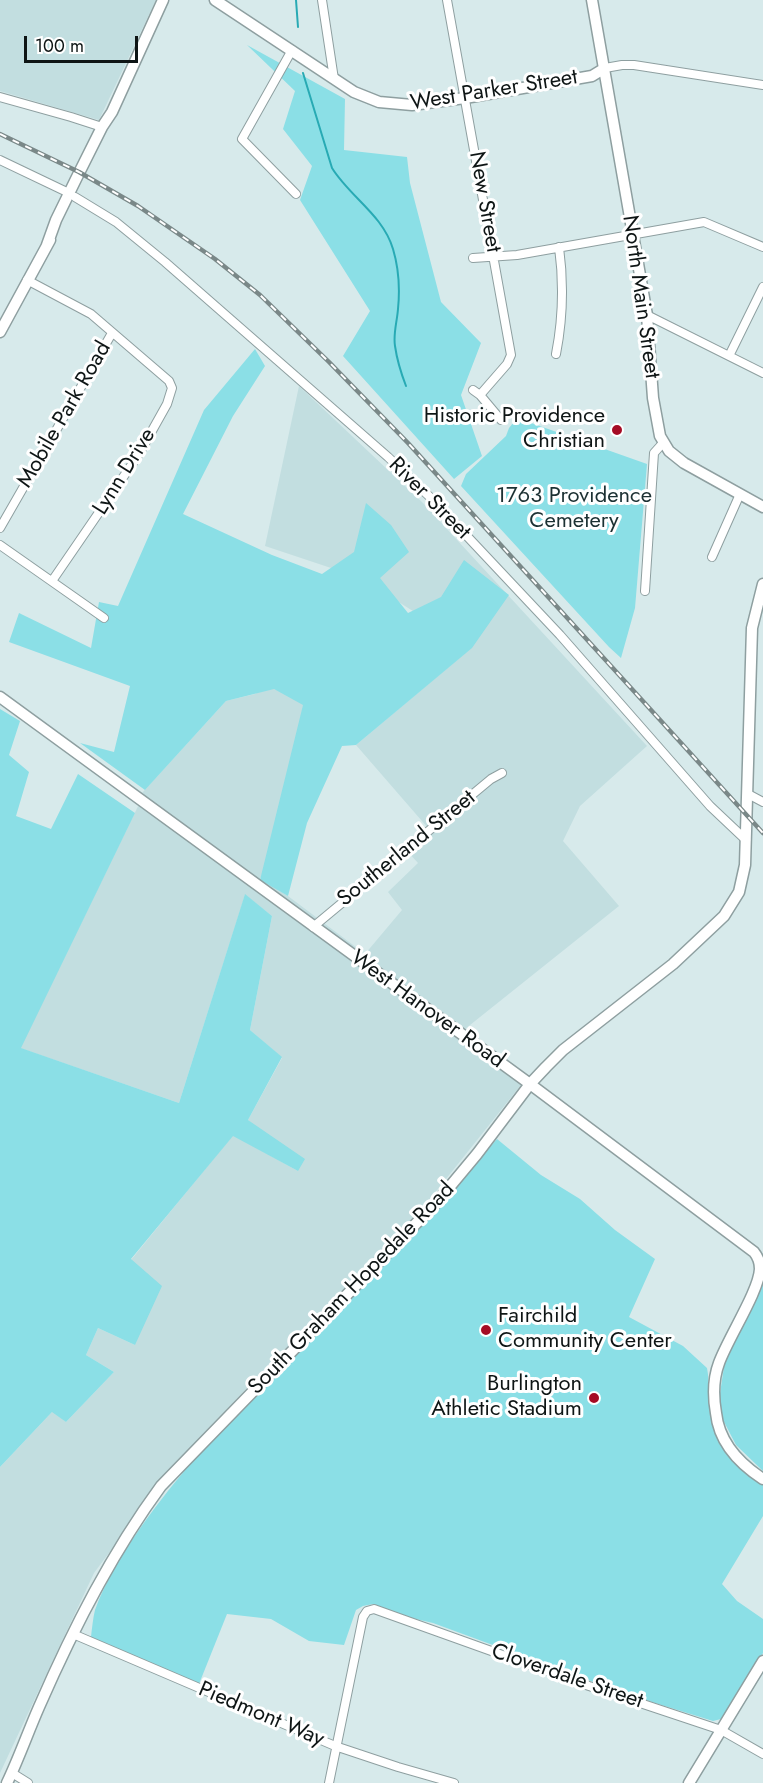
<!DOCTYPE html>
<html>
<head>
<meta charset="utf-8">
<style>
  body { margin:0 }
  #map { position:relative; width:763px; height:1783px; overflow:hidden; background:#d7eaeb; font-family:Jost,sans-serif }
  canvas { display:block }
  .scale { position:absolute; left:24px; top:36px; width:114px; height:27px; box-sizing:border-box; border:3px solid #0e1515; border-top:0; padding-left:8px; font-size:18px; line-height:21px; white-space:nowrap; color:#0e1515; -webkit-text-stroke:4px #fff; paint-order:stroke }
</style>
</head>
<body>
<div id="map">
<canvas width="763" height="1783"></canvas>
<div class="scale">100 m</div>
</div>
<script>
const context = document.querySelector('canvas').getContext('2d');
context.lineJoin = 'round';
function fillPath(path, color) {
  context.fillStyle = color;
  context.fill(path, 'evenodd');
}
function strokePath(path, color, width, dash) {
  context.strokeStyle = color;
  context.lineWidth = width;
  context.lineCap = dash ? 'butt' : 'round';
  context.setLineDash(dash || []);
  context.stroke(path);
}
function drawText(font, color, halo, rows, align = 'center') {
  context.font = font + ' Jost,sans-serif';
  context.lineWidth = 6;
  context.setLineDash([]);
  context.textBaseline = 'middle';
  context.strokeStyle = halo;
  context.fillStyle = color;
  for (const [text, x, y, turn = 0] of rows) {
    context.save();
    context.translate(x, y);
    context.rotate((+turn || 0) * Math.PI / 180);
    context.textAlign = isNaN(turn) ? turn : align;
    if (halo) context.strokeText(text, 0, 0);
    context.fillText(text, 0, 0);
    context.restore();
  }
}
const built = new Path2D(`
  M0,0H156L99,120L0,91Z
  M299,386L423,503L647,746L580,806L563,841L619,906L455,1037L521,1085L406,1229L263,1371L177,1462L94,1573L0,1773V1467L53,1411L66,1422L114,1372L86,1355L98,1328L135,1345L131,1260L233,1135L298,1171L248,1120L282,1058L250,1030L272,916L245,895L179,1103L20,1048L144,794L142,793L226,701L255,694L265,687L304,696L293,804L260,879L288,896L365,954L402,910L388,892L418,863L407,851L428,828L356,745L471,648L361,578L265,546Z`);
const green = new Path2D(`
  M247,45L345,99L344,150L407,157L410,183L441,302L481,343L461,395L482,456L454,479L343,356L370,311L300,200L312,166L283,129L295,91Z
  M255,349L265,366L233,416L183,514L272,555L322,574L354,552L366,503L391,525L409,552L380,578L408,613L441,597L464,560L509,595L472,648L356,745L342,746L307,823L288,896L260,880L303,705L274,689L226,701L145,790L80,743L114,752L130,686L9,642L19,613L91,648L99,602L118,606L204,410Z
  M517,418L647,464L635,608L621,658L609,647L461,486L466,474L506,436L509,428Z
  M0,709L20,721L9,755L29,772L16,816L51,829L78,774L135,813L21,1048L179,1103L245,894L272,916L250,1030L282,1057L248,1120L305,1159L298,1171L233,1136L131,1259L162,1286L135,1345L98,1328L86,1355L114,1372L66,1422L52,1412L0,1467Z
  M497,1139L541,1175L580,1199L615,1230L655,1259L629,1317L683,1346L707,1368C710,1382 707,1396 710,1410C715,1444 734,1468 763,1485V1516L722,1584L737,1601L763,1619V1653L725,1718L713,1721L655,1703L596,1683L433,1623L407,1617L373,1604L363,1606L356,1610L344,1645L309,1641L271,1619L227,1614L199,1684L91,1637C92,1628 93,1618 95,1610C114,1557 161,1498 197,1456L453,1189Z
  M763,1284V1471L736,1445L721,1416L719,1400L725,1360Z`);
const stream = new Path2D(`
  M296,0L298,27
  M303,73L332,168C350,197 383,215 393,249C399,269 400,289 398,309C397,322 393,334 395,346C397,360 401,373 406,386`);
const street = new Path2D(`
  M322,0L334,79
  M447,0L511,355L507,364L480,395
  M292,50L242,139L296,194
  M605,68L622,65H634L763,85
  M0,97L71,117L102,127
  M0,160L69,193
  M75,197L116,222L165,262L388,457L433,500L560,635L710,806L746,840
  M473,258L517,255L704,222L763,247
  M27,280L91,314L169,381L172,388L167,404L139,454L52,581
  M647,315L763,373
  M556,354C563,318 564,284 559,247
  M729,356L763,287
  M473,390L480,395L501,420
  M0,528L112,333
  M0,545L104,618
  M712,557L740,494
  M645,591L654,453L663,443
  M748,794L763,802
  M313,927L491,779L502,773
  M73,1634L335,1746L398,1767L454,1783
  M12,1773L28,1783
  M329,1783L363,1617L367,1611L374,1609L589,1686L721,1730L763,1754`);
const secondary = new Path2D(`
  M215,0L354,92L379,102L412,105L465,98L592,76L605,68
  M592,0L647,315L653,398L660,436L669,451L684,463L763,507
  M47,245L56,220L77,177L102,127L112,112L163,0
  M0,332L50,240
  M0,697L530,1084L754,1252C758,1257 760,1262 760,1269C759,1291 728,1338 719,1363C713,1379 713,1396 716,1413C719,1442 740,1464 763,1479
  M7,1783C19,1758 28,1732 39,1707C73,1629 111,1554 161,1486L437,1202L477,1154L530,1084L546,1067L563,1050L673,964L724,916L739,892L745,865L752,628L763,584
  M689,1783L763,1661`);
const rail = new Path2D(`
  M0,134L79,172L138,206L215,259L260,295L329,362L408,443L763,833`);
const markers = [
  [617,430,6,"#a50b24"],
  [486,1330,6,"#a50b24"],
  [594,1398,6,"#a50b24"]
];
const streetNames = [
  ["West Parker Street",494,91,-9],
  ["New Street",484,202,80],
  ["North Main Street",640,297,82],
  ["Mobile Park Road",65,415,-60],
  ["Lynn Drive",125,472,-58],
  ["River Street",429,499,45],
  ["Southerland Street",407,849,-39],
  ["West Hanover Road",427,1010,36],
  ["South Graham Hopedale Road",352,1289,-46],
  ["Cloverdale Street",567,1677,19],
  ["Piedmont Way",261,1715,23]
];
const poiNames = [
  ["Historic Providence",605,417],
  ["Christian",605,442],
  ["Fairchild",498,1317,"left"],
  ["Community Center",498,1342,"left"],
  ["Burlington",582,1385],
  ["Athletic Stadium",582,1410]
];
const parkNames = [
  ["1763 Providence",574,497],
  ["Cemetery",574,522]
];
fillPath(built, '#c2dee0');
fillPath(green, '#8bdfe6');
strokePath(stream, '#28aab4', 2);
strokePath(street, '#8e9fa0', 10);
strokePath(secondary, '#8e9fa0', 13);
strokePath(street, '#fff', 8);
strokePath(secondary, '#fff', 10);
strokePath(rail, '#7a8888', 4.5);
strokePath(rail, '#fff', 2, [7]);
for (const [x, y, r, color] of markers) {
  const dot = new Path2D();
  dot.arc(x, y, r, 0, 2 * Math.PI);
  context.fillStyle = color;
  context.fill(dot);
  strokePath(dot, '#fff', 2);
}
drawText('22px', '#0e1515', '#fff', streetNames);
drawText('22px', '#0e1515', '#fff', poiNames, 'right');
drawText('22px', '#1c3133', '#fff', parkNames);
</script>
</body>
</html>
